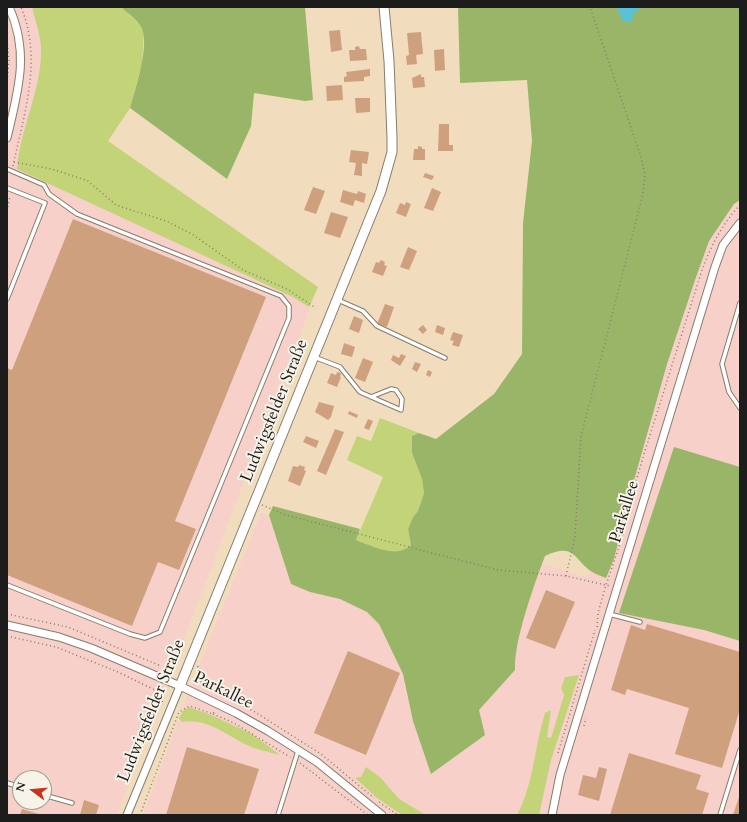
<!DOCTYPE html>
<html>
<head>
<meta charset="utf-8">
<style>
  body { margin:0 }
  #map { position:relative; width:747px; height:822px; overflow:hidden; background:#f1ddbd; font-family:Cardo,serif }
  canvas { display:block }
  .frame { position:absolute; inset:0; border:8px solid #1c1c1c; pointer-events:none }
  .north { position:absolute; left:12px; top:770px; width:40px; height:40px; box-sizing:border-box; background:#f7f3e8; border:1px solid #9f9d96; border-radius:50%; rotate:286deg; font-size:11px; font-weight:700; line-height:16px; text-align:center; color:#1c1c1c }
  .north::after { content:''; display:block; margin:auto; width:14px; height:18px; background:#c8321e; clip-path:polygon(50% 0,100% 100%,50% 72%,0 100%) }
</style>
</head>
<body>
<div id="map">
<canvas width="747" height="822"></canvas>
<div class="frame"></div>
<div class="north">N</div>
</div>
<script>
const context = document.querySelector('canvas').getContext('2d');
context.lineJoin = 'round';
function fillPath(path, color) {
  context.fillStyle = color;
  context.fill(path, 'evenodd');
}
function strokePath(path, color, width, dash) {
  context.strokeStyle = color;
  context.lineWidth = width;
  context.lineCap = dash ? 'butt' : 'round';
  context.setLineDash(dash || []);
  context.stroke(path);
}
function drawText(font, color, halo, rows, align = 'center') {
  context.font = font + ' Cardo,serif';
  context.lineWidth = 4;
  context.setLineDash([]);
  context.textBaseline = 'middle';
  context.strokeStyle = halo;
  context.fillStyle = color;
  for (const [text, x, y, turn = 0] of rows) {
    context.save();
    context.translate(x, y);
    context.rotate((+turn || 0) * Math.PI / 180);
    context.textAlign = isNaN(turn) ? turn : align;
    if (halo) context.strokeText(text, 0, 0);
    context.fillText(text, 0, 0);
    context.restore();
  }
}
const built = new Path2D(`
  M7,7H107L108,141L318,287L117,815H7ZM20,778H44V802H20Z
  M740,185V815H143L202,658L261,513L285,521L295,580L538,562L588,578L703,216Z`);
const green = new Path2D(`
  M32,7H121L139,24L144,32L142,63L130,108L108,141L318,287L309,307L293,297L17,169C20,128 42,90 41,49C41,36 35,20 32,7Z
  M380,418L419,433L412,436V453L422,479L424,493L418,511L413,517L408,529L411,545C396,559 373,546 356,540L383,477L347,460L357,436L371,441Z
  M579,675L551,760L539,815H517C533,787 535,744 545,713L551,710L547,737L551,738L564,695L561,688L565,677Z
  M187,708H192L211,715L252,734L280,755C269,752 257,750 247,745C227,735 205,717 182,722L179,718L183,711Z
  M366,767L381,778L399,799L426,815H402L377,798L355,778L361,777Z`);
const forest = new Path2D(`
  M121,7H305L313,100L305,101L254,93L251,126L227,179L130,108C135,90 148,50 143,32C141,22 128,14 121,7Z
  M458,7H740V200L734,204L709,241L695,280L667,364L629,498L614,559L606,578C602,576 597,575 594,573C574,562 576,541 545,556C534,585 514,640 515,670L479,710L485,735L431,774L413,721L403,674L379,624L367,612L340,599L310,592L291,584L269,515L273,506L360,529L356,540C373,546 396,559 411,545L408,529L413,517L418,511L424,493L422,479L412,453V436L419,433L436,439L494,394L522,354L523,223L532,141L527,80L460,83Z
  M674,447L740,467V641L704,630L619,613Z`);
const water = new Path2D(`
  M617,7H642L633,14L632,22H623Z`);
const building = new Path2D(`
  M340,30L342,50L331,52L329,31Z
  M421,32L423,54L416,55L417,64L407,65L406,56L409,55L407,33Z
  M359,46L360,49H366L367,60L350,61L349,50H355V47Z
  M444,49L445,70L435,71L434,50Z
  M370,69V76L364,77V81L344,82V77L347,76L346,72Z
  M421,74V77H424L425,87L413,88L412,78Z
  M342,85L343,100L327,101L326,86Z
  M355,98H370V112L356,113Z
  M439,124H449V145H453V151H438Z
  M418,146L422,147V149H425V160H413L414,149H418Z
  M351,150L369,152L367,164L362,163V176L354,175L356,163L349,162Z
  M425,173L434,176L432,180L423,177Z
  M313,187L325,191L316,214L304,210Z
  M432,188L441,192L433,211L424,208Z
  M343,190L357,194L358,191L366,194L364,203L355,200L353,206L340,202Z
  M406,202L411,204L406,217L396,213L400,203L405,205Z
  M331,212L348,217L340,238L324,233Z
  M73,219L266,297L175,521L196,529L179,570L158,562L132,626L7,575V368L12,370Z
  M408,247L417,251L409,270L400,267Z
  M381,260L385,262L384,265L387,266L383,276L372,272L376,262L379,263Z
  M385,304L394,307L387,327L377,324Z
  M354,316L363,320L359,333L349,329Z
  M423,325L427,330L423,334L418,329Z
  M437,325L445,328L443,335L435,332Z
  M453,332L463,335L459,347L452,345L454,341L450,340Z
  M344,343L355,347L352,357L341,354Z
  M401,354L406,356L400,366L391,360L393,355L399,358Z
  M363,358L373,362L365,382L355,378Z
  M415,362L421,364L417,372L412,369Z
  M428,370L432,372L430,377L426,375Z
  M337,372L341,373L340,377H341L337,387L327,383L331,373L336,375Z
  M319,402L334,406L331,417L328,420L315,412Z
  M349,411L358,415L357,418L348,414Z
  M368,419L373,421L369,430L364,428Z
  M335,429L344,432L326,475L317,471Z
  M306,436L319,441L316,448L303,442Z
  M299,465L305,467L304,470L306,471L300,486L288,481L293,466L298,467Z
  M546,590L575,602L555,649L526,638Z
  M647,624L740,652V709L722,768L675,754L689,708L627,689L625,695L611,690L631,625L645,630Z
  M348,651L400,673L366,755L314,733Z
  M187,747L259,769L244,815H166Z
  M629,753L701,775L696,789L709,793L702,815H610Z
  M599,767L607,769L599,801L578,795L583,775L596,778Z
  M740,794V815H733Z
  M84,800L99,805L96,815H80Z
  M22,809L42,815H20Z`);
const path = new Path2D(`
  M7,40L9,60L7,82
  M14,162L52,169L88,181L116,205L166,221L192,234L243,270L287,289L316,308
  M13,166C24,113 43,60 21,7
  M7,211L10,196
  M262,505L286,515L498,570L566,576L610,586
  M566,576L575,537L581,436L643,194L645,174L640,154L590,7
  M7,614L68,627L161,666
  M597,627L598,613L606,585L629,517L630,501L645,451L702,270C711,246 722,224 740,205
  M7,636L56,647L118,672L157,691L161,696L163,705
  M198,666C194,683 210,689 222,695L221,697
  M222,695L255,712L321,754L374,798
  M213,714L234,723L290,757
  M584,726L586,718
  M558,753L595,630
  M300,763L368,815
  M379,802L398,815
  M140,815L179,712L190,706L213,714L215,711`);
const service = new Path2D(`
  M7,169L44,185L49,194L77,214L281,296L289,306V318L160,632L145,638L130,634L7,585
  M7,188L45,203L7,299
  M338,300L363,311L377,326L445,358
  M740,303L722,364L729,392L740,408
  M314,357L340,367L360,392L401,410L402,399L396,390L391,389L371,397
  M609,614L640,622
  M7,783L20,787
  M44,795L72,803
  M278,815L298,751
  M720,815L740,750`);
const minor = new Path2D(`
  M7,138C18,91 30,53 9,7
  M7,625L59,637L91,648L180,686L236,713L268,731L317,762L382,815
  M127,815L180,686
  M552,815L560,775L715,267L723,245L740,223`);
const tertiary = new Path2D(`
  M180,686L381,191L392,152V138L389,61L384,7`);
const streetNames = [
  ["Ludwigsfelder Straße",275,411,-68],
  ["Parkallee",625,512,-73],
  ["Parkallee",223,691,26],
  ["Ludwigsfelder Straße",152,711,-68]
];
fillPath(built, '#f7d1c9');
fillPath(green, '#c2d477');
fillPath(forest, '#99b668');
fillPath(water, '#59c2d5');
fillPath(building, '#cea07e');
strokePath(service, '#867c6c', 5.5);
strokePath(minor, '#867c6c', 9);
strokePath(tertiary, '#867c6c', 11);
strokePath(path, '#867c6c', 1.5, [1, 3]);
strokePath(service, '#fff', 3.5);
strokePath(minor, '#fff', 7);
strokePath(tertiary, '#fff', 9);
drawText('17px', '#1c1c1c', '#f7f3e8', streetNames);
</script>
</body>
</html>
